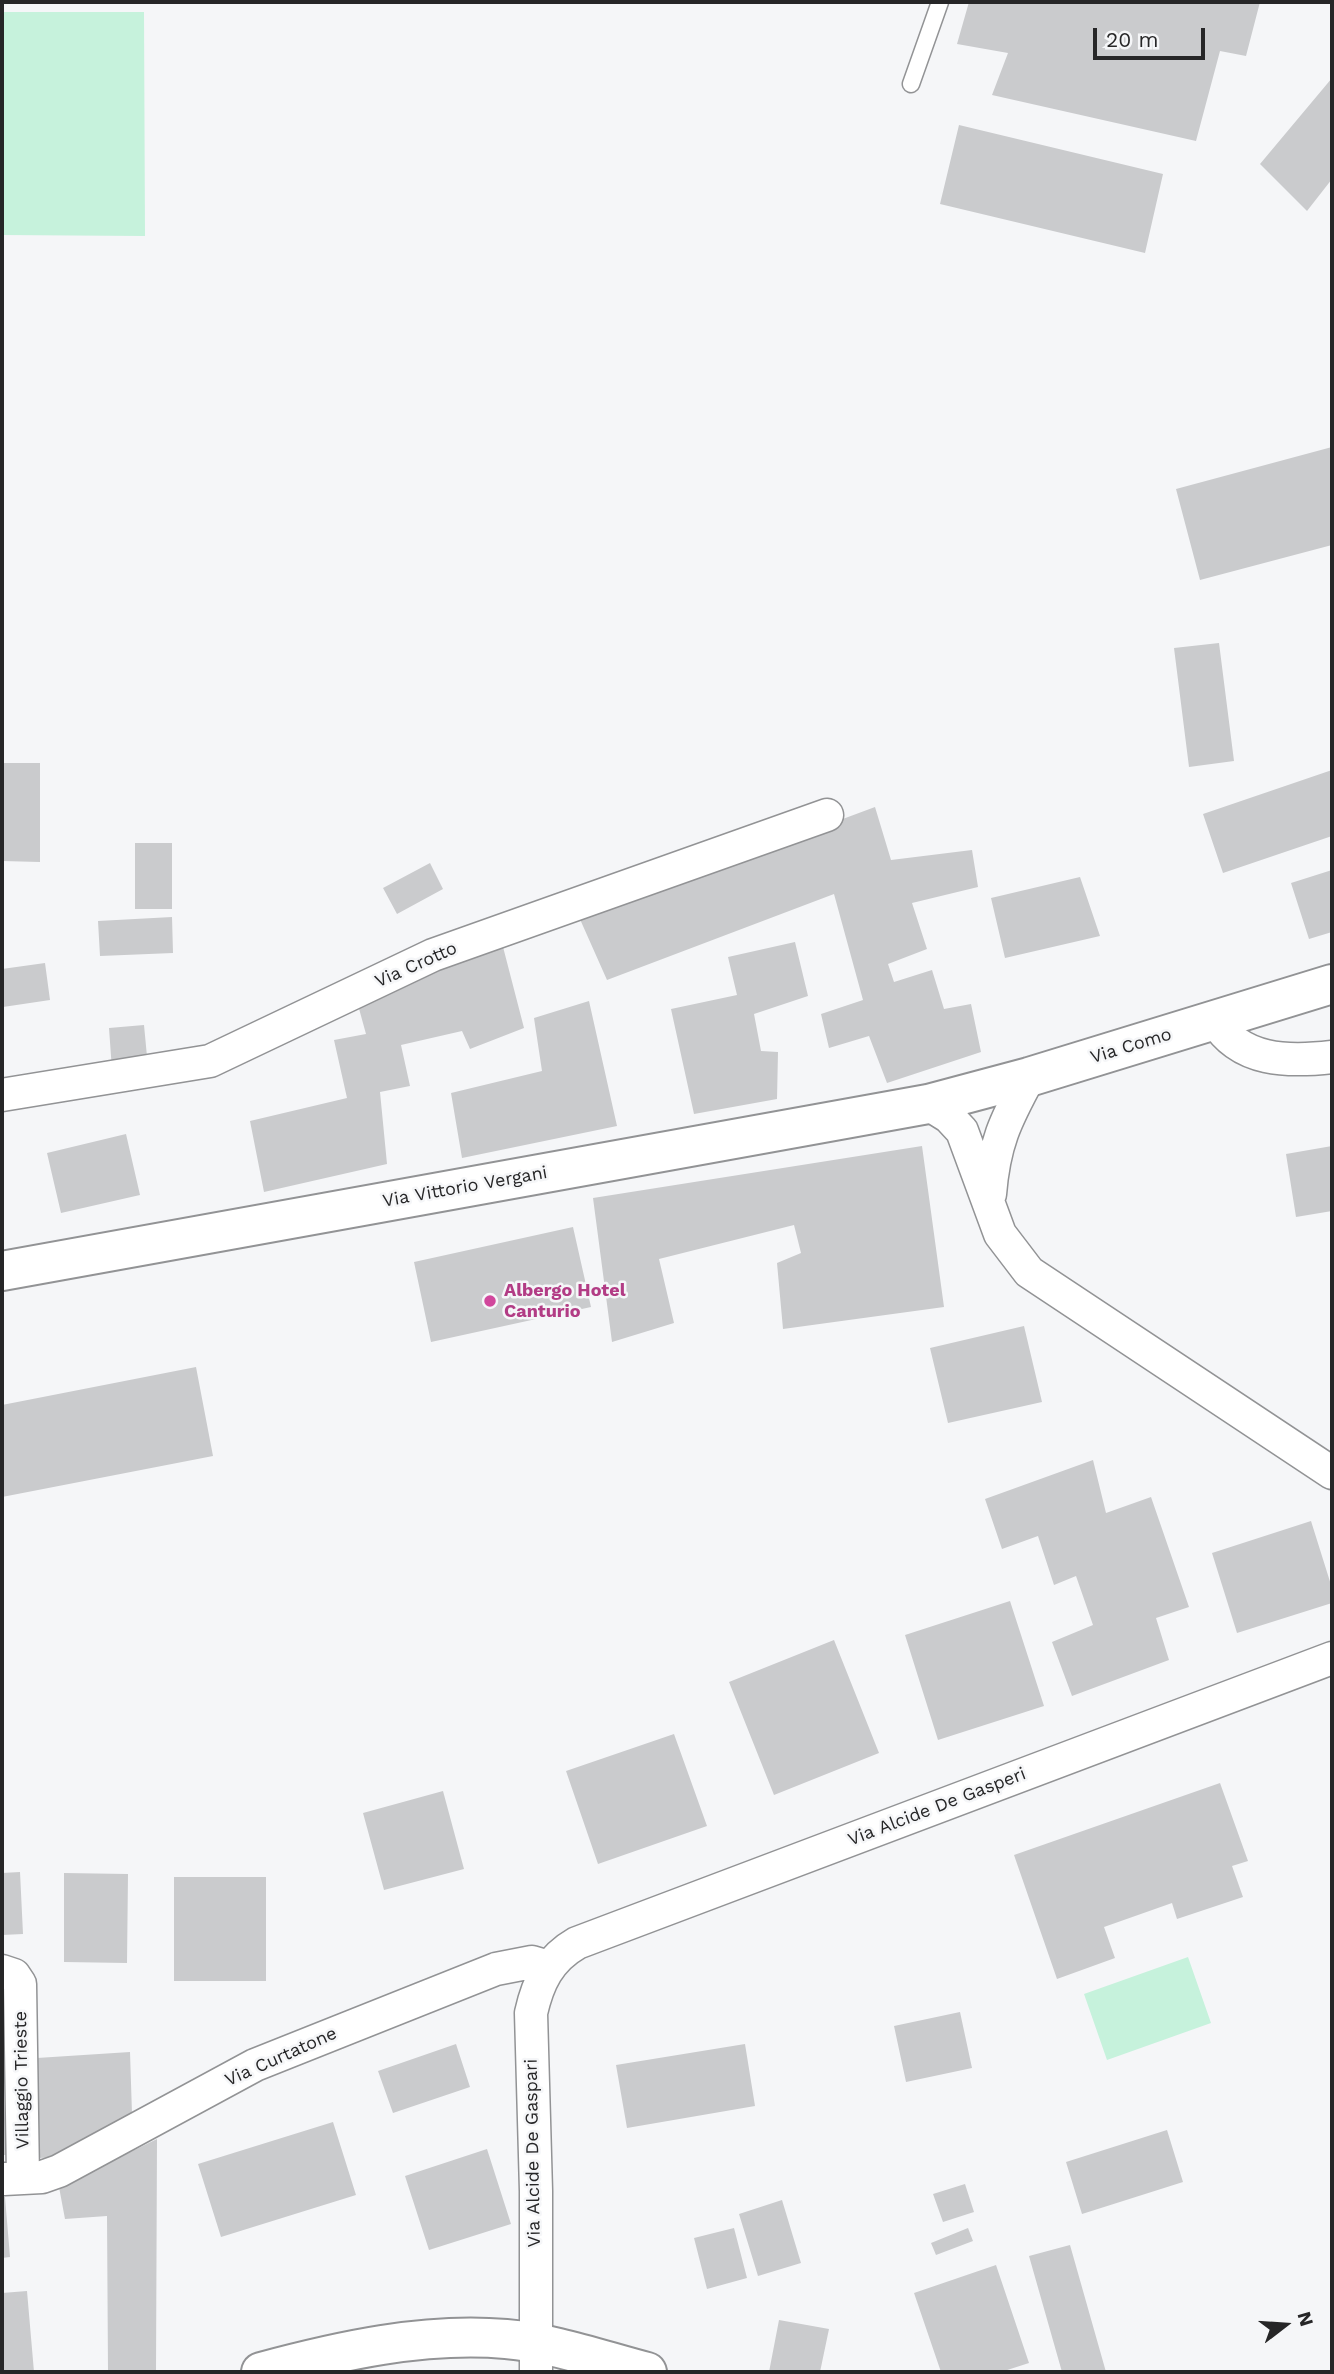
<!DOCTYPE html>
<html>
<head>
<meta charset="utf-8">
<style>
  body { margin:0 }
  #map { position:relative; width:1334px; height:2374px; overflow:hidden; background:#f5f6f8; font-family:"Work Sans",sans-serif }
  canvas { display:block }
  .frame { position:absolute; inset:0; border:4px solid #262627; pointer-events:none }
  .north { position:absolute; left:1250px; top:2290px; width:70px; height:70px; -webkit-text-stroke:5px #f5f6f8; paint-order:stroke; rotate:73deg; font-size:19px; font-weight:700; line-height:28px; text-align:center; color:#262627 }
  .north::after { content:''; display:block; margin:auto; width:24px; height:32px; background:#262627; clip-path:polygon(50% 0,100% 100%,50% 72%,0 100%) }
  .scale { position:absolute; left:1093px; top:28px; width:112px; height:32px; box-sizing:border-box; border:4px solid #262627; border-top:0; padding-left:9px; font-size:21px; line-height:24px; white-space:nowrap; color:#262627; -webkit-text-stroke:5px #f5f6f8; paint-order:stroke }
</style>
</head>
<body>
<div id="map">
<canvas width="1334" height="2374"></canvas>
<div class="frame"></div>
<div class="north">N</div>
<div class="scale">20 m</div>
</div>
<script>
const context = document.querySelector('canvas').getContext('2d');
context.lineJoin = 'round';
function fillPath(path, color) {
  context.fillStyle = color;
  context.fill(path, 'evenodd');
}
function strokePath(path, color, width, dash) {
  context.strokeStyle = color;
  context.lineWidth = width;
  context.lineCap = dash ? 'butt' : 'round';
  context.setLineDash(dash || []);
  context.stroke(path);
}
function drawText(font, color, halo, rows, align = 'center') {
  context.font = font + ' "Work Sans",sans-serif';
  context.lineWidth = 5;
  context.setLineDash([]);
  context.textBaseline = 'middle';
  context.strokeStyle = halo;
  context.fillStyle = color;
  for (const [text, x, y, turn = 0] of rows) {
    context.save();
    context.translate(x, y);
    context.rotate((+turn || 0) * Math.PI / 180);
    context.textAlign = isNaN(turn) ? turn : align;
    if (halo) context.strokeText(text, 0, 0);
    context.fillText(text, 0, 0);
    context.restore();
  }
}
const green = new Path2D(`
  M2,12H144L145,236L2,235Z
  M1188,1957L1211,2023L1107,2060L1084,1994Z`);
const building = new Path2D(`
  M969,2H1260L1246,56L1220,51L1196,141L992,95L1008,53L957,44Z
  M1332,78V179L1307,211L1260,164Z
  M959,125L1163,174L1145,253L940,204Z
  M1332,447V545L1200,580L1176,489Z
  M1219,643L1234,761L1189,767L1174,648Z
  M2,763H40V862L2,861Z
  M1332,770V836L1223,873L1203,814Z
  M875,807L891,860L972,850L978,887L912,903L927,949L888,964L894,982L932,970L944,1009L971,1004L981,1052L887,1083L869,1036L829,1048L821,1014L863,1000L834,894L607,980L579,917Z
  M135,843H172V909H135Z
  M430,863L443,889L397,914L383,888Z
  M1332,870V932L1309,939L1291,883Z
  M1080,877L1100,936L1005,958L991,898Z
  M172,917L173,953L100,956L98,921Z
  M795,942L808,996L754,1014L761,1051L778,1052L777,1099L694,1114L671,1009L737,995L728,957Z
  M502,943L524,1028L470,1049L462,1031L401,1045L410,1086L380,1092L387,1164L264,1192L250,1121L347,1098L334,1040L366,1034L358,1005Z
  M45,963L50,1000L3,1007L2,969Z
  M589,1001L617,1126L462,1158L451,1093L542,1071L534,1018Z
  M144,1025L148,1067L112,1070L109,1028Z
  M126,1134L140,1195L61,1213L47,1153Z
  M922,1146L944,1307L783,1329L777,1263L801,1253L794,1225L659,1259L674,1323L612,1342L593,1198Z
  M1332,1146V1211L1296,1217L1286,1154Z
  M573,1227L591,1307L431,1342L414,1262Z
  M1024,1326L1042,1402L948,1423L930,1348Z
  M196,1367L213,1456L2,1497V1405Z
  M1093,1460L1106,1513L1151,1497L1189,1607L1156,1618L1169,1660L1072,1696L1052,1642L1093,1625L1076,1576L1054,1585L1038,1536L1002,1549L985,1499Z
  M1311,1521L1332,1588V1603L1237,1633L1212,1553Z
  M1010,1601L1044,1706L938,1740L905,1635Z
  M834,1640L879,1753L774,1795L729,1682Z
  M674,1734L707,1826L598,1864L566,1771Z
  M1220,1783L1248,1861L1232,1866L1243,1897L1177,1919L1172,1903L1104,1927L1115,1958L1057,1979L1014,1855Z
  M443,1791L464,1869L384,1890L363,1813Z
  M20,1872L23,1934L2,1935V1873Z
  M64,1873L128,1874L127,1963L64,1962Z
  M174,1877H266V1981H174Z
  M2,1999H11L14,2061L2,2062Z
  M960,2012L972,2068L906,2082L894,2026Z
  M456,2044L470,2087L393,2113L378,2071Z
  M745,2044L755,2106L627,2128L616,2065Z
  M130,2052L132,2114L69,2157L37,2158V2058Z
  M2,2101H4L7,2155H2Z
  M333,2122L356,2195L221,2237L198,2164Z
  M1167,2130L1183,2182L1082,2214L1066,2162Z
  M157,2139L156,2372H108L107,2216L65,2219L59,2187Z
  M487,2149L511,2224L429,2250L405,2176Z
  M965,2184L974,2212L943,2222L933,2194Z
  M2,2197H5L10,2257L2,2258Z
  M782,2200L801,2263L758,2276L739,2214Z
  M734,2228L747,2278L707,2289L694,2238Z
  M968,2228L973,2241L936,2255L931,2243Z
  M1070,2245L1106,2372H1062L1029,2256Z
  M996,2265L1029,2363L1001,2372H941L914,2293Z
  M27,2291L34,2372H2V2293Z
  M779,2320L829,2329L820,2372H769Z`);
const lane = new Path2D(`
  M911,84L940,2`);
const street = new Path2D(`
  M1215,1020C1240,1062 1288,1062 1332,1057
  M2,1095L210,1061L433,955L827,815
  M928,1104L949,1117L962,1131L1000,1234L1029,1272L1332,1473
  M990,1194C994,1144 1005,1121 1029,1077
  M2,1971L14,1975L20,1984L23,2178L4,2179
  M23,2178L42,2177L59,2171L255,2065L496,1969L532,1962L549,1967
  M536,2372V2191L531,2013C538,1982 549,1959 577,1943L1332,1658`);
const secondary = new Path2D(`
  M2,1271L928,1104L1029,1077L1332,984
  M261,2372C339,2351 424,2332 506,2339C553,2343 601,2360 647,2372`);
const markers = [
  [490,1301,7,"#d1479c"]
];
const streetNames = [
  ["Via Crotto",416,965,-24],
  ["Via Como",1131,1046,-17],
  ["Via Vittorio Vergani",465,1187,-10],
  ["Via Alcide De Gasperi",937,1807,-21],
  ["Via Curtatone",281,2057,-24],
  ["Villaggio Trieste",22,2080,-91],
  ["Via Alcide De Gaspari",533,2153,-91]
];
const hotelNames = [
  ["Albergo Hotel",504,1291],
  ["Canturio",504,1312]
];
fillPath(green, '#c6f2dc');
fillPath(building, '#cacbcd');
strokePath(lane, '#929395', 19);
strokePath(street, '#929395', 35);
strokePath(secondary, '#929395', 42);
strokePath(lane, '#fff', 16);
strokePath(street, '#fff', 32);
strokePath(secondary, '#fff', 38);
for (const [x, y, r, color] of markers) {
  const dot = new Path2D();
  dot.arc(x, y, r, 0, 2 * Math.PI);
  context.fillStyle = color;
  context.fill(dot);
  strokePath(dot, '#f5f6f8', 2.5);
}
drawText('18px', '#262627', '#f5f6f8', streetNames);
drawText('bold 18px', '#b23c85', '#f5f6f8', hotelNames, 'left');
</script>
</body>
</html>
